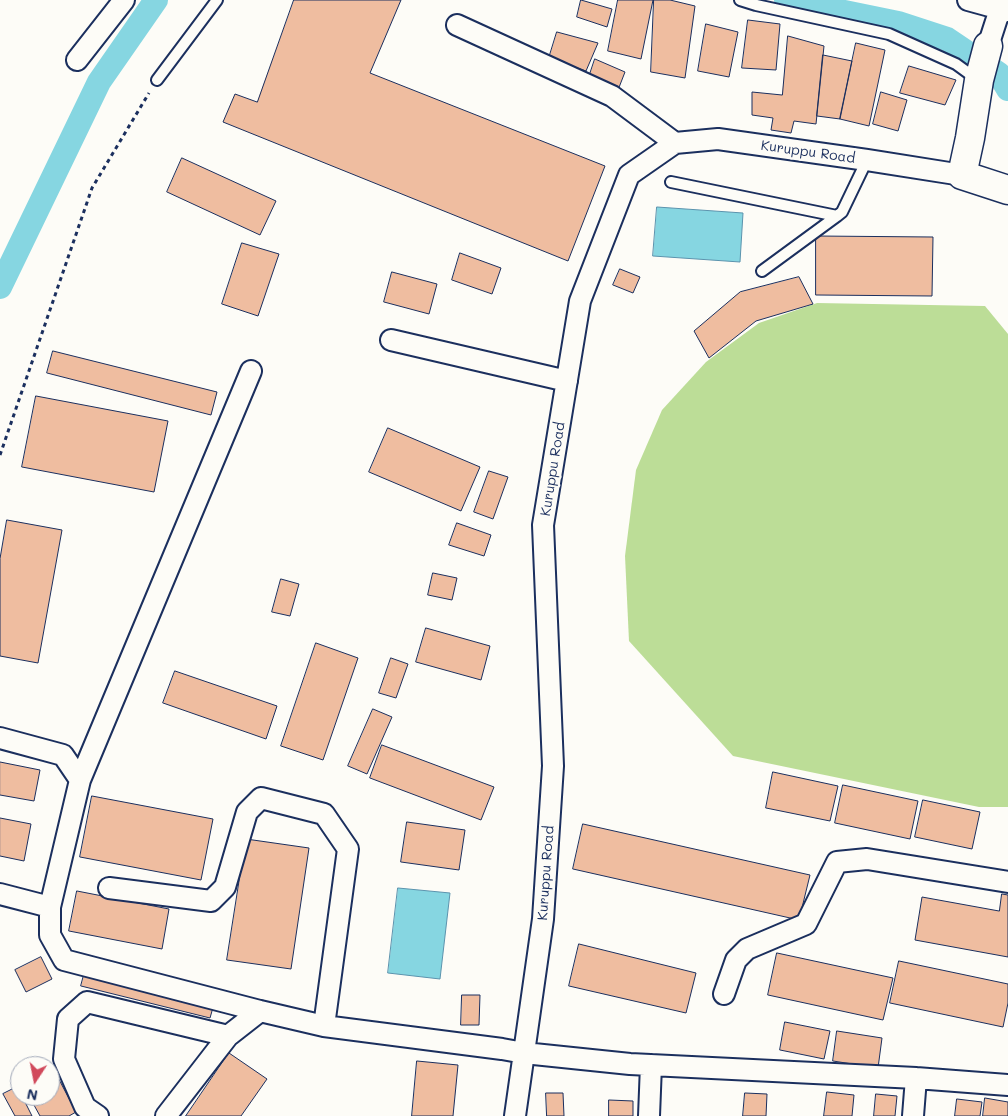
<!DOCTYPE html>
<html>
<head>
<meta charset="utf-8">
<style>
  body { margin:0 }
  #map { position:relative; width:1008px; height:1116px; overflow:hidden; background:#fdfcf7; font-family:Mali,sans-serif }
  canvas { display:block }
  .north { position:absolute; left:10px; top:1056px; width:50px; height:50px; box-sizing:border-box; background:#fdfcf7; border:1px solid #a3aaba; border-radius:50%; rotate:191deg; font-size:14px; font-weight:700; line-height:20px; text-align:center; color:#1b2f5e }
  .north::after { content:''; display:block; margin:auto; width:18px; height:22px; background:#d1495b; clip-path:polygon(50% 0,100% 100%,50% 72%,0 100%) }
</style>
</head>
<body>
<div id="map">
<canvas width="1008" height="1116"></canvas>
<div class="north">N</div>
</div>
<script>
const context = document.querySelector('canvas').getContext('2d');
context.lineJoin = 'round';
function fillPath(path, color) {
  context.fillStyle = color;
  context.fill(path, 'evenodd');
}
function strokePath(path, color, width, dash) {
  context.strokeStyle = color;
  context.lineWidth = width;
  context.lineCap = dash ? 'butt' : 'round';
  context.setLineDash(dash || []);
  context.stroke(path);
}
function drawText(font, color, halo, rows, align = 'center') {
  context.font = font + ' Mali,sans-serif';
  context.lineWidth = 4.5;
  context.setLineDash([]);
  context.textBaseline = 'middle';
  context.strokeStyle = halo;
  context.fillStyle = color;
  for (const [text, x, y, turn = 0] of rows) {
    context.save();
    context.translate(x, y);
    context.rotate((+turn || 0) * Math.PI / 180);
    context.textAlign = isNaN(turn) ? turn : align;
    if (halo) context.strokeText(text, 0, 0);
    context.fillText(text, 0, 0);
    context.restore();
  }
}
const green = new Path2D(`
  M817,303L985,306L1008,334V807H979L733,756L629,641L625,556L636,470L662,410L706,362L759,323Z`);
const water = new Path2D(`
  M657,207L743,213L740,262L653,256Z
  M398,888L450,893L440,979L388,973Z`);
const canal = new Path2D(`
  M786,0L898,23L947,39L999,74L1008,89
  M0,287L99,82L156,0`);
const building = new Path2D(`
  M294,0H401L370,73L605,166L568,261L223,122L235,94L257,102Z
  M581,0L612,9L607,27L577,17Z
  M618,0H653L641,59L608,51Z
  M654,0H670L695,6L685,78L651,72Z
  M748,20L780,24L776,70L742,68Z
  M706,24L738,32L729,77L698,71Z
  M557,32L598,43L586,71L549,58Z
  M788,36L824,46L816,124L794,121L791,133L771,130L773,118L752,115V92L782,95Z
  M856,43L885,50L869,126L840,119Z
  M823,55L852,61L840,119L817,116Z
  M595,59L625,72L618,90L588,80Z
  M909,66L956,80L945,105L900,93Z
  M881,92L907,100L898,131L873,124Z
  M182,158L276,201L260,235L167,192Z
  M816,236L933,237L932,296L816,295Z
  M242,243L279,254L258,316L222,304Z
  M460,253L501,268L492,294L452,280Z
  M620,269L640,277L633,293L613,285Z
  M392,272L437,284L429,314L384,302Z
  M799,277L813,304L756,321L709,358L694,331L740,292Z
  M53,351L217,392L211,415L47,373Z
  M36,396L168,421L154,492L22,467Z
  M388,428L480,467L461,511L369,472Z
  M489,471L508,477L493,519L474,512Z
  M7,520L62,530L38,663L0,656V559Z
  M457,523L491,535L484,556L449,545Z
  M433,573L457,578L452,600L428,595Z
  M281,579L299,584L290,616L272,612Z
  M426,628L490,646L481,680L416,662Z
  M316,643L358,658L323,760L281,746Z
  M391,658L408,664L396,698L379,693Z
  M175,671L277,706L266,739L163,703Z
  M373,709L392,717L367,774L348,766Z
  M382,745L494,787L481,820L370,778Z
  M0,762L40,770L34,801L0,795Z
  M773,772L838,786L830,821L766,808Z
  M843,785L918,801L910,839L835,823Z
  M92,796L213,819L201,880L80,857Z
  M923,800L980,812L972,849L915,837Z
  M0,818L31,824L24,861L0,856Z
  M407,822L465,830L459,870L401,862Z
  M583,824L810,875L799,920L573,869Z
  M246,839L309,848L291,969L227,960Z
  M77,891L169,909L162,949L69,931Z
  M1002,894L1008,895V957L915,940L922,897L999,911Z
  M579,944L696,973L686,1013L569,986Z
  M777,953L893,978L883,1020L768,995Z
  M41,957L52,979L26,992L15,970Z
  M899,961L1008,984V1003L1003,1027L890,1003Z
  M85,971L214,1004L210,1018L81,986Z
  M462,995H480L479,1025H461Z
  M785,1022L830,1031L824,1059L780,1050Z
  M837,1031L882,1038L878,1068L833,1061Z
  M229,1053L267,1079L241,1116H186Z
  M417,1061L458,1065L453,1116H412Z
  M53,1068L76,1112L69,1116H40L29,1096H50V1069Z
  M17,1087L20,1093V1096H22L32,1116H15L3,1094Z
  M827,1092L854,1095L852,1116H824Z
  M546,1093H563L564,1116H547Z
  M745,1093L767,1094L766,1116H743Z
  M876,1094L897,1096L895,1116H874Z
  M985,1098L1008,1102V1116H983Z
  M957,1099L982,1102L980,1116H955Z
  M609,1100L633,1101V1116H609Z`);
const path = new Path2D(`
  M0,455L92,188L149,93`);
const lane = new Path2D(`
  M740,0L756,5L889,34L956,64L978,80
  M157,80L217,0
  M671,182L837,216
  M762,271L837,216L842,212L867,160`);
const street = new Path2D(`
  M968,0L1008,11
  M457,25L612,96L675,143
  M988,46L1000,9
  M77,60L124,0
  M391,340L567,381
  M0,738L63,755L80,780L50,907V935L64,960L260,1011L324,1026L502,1049L524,1053L630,1064L916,1078L1008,1085
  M80,780L251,371
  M109,888L211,901L225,887L247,812L261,798L324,814L348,849L324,1026
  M0,894L50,907
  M724,994L736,960L747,949L806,924L837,862L867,859L1008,882
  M98,1116L85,1107L64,1059L68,1019L87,1002L228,1036
  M166,1116L228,1036L260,1011
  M515,1116L543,919L553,766L543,525L580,301L629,175L675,143L718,139L867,160L962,175
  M649,1116L651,1065
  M913,1116L916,1078`);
const secondary = new Path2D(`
  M1000,9L1003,0
  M988,46L979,80L970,138L962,175L1008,190`);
const streetNames = [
  ["Kuruppu Road",808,152,8],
  ["Kuruppu Road",553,469,-81],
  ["Kuruppu Road",546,873,-86]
];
fillPath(green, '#bcdd97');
fillPath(water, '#86d6e1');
strokePath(water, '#5b93ad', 1);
strokePath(canal, '#86d6e1', 24);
fillPath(building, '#efbda0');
strokePath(building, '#1b2f5e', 1);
strokePath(lane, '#1b2f5e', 14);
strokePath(street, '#1b2f5e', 24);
strokePath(secondary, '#1b2f5e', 31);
strokePath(path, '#1b2f5e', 3, [4, 4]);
strokePath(lane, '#fdfcf7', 10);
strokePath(street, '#fdfcf7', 20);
strokePath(secondary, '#fdfcf7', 28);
drawText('14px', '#1b2f5e', '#fdfcf7', streetNames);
</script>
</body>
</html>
